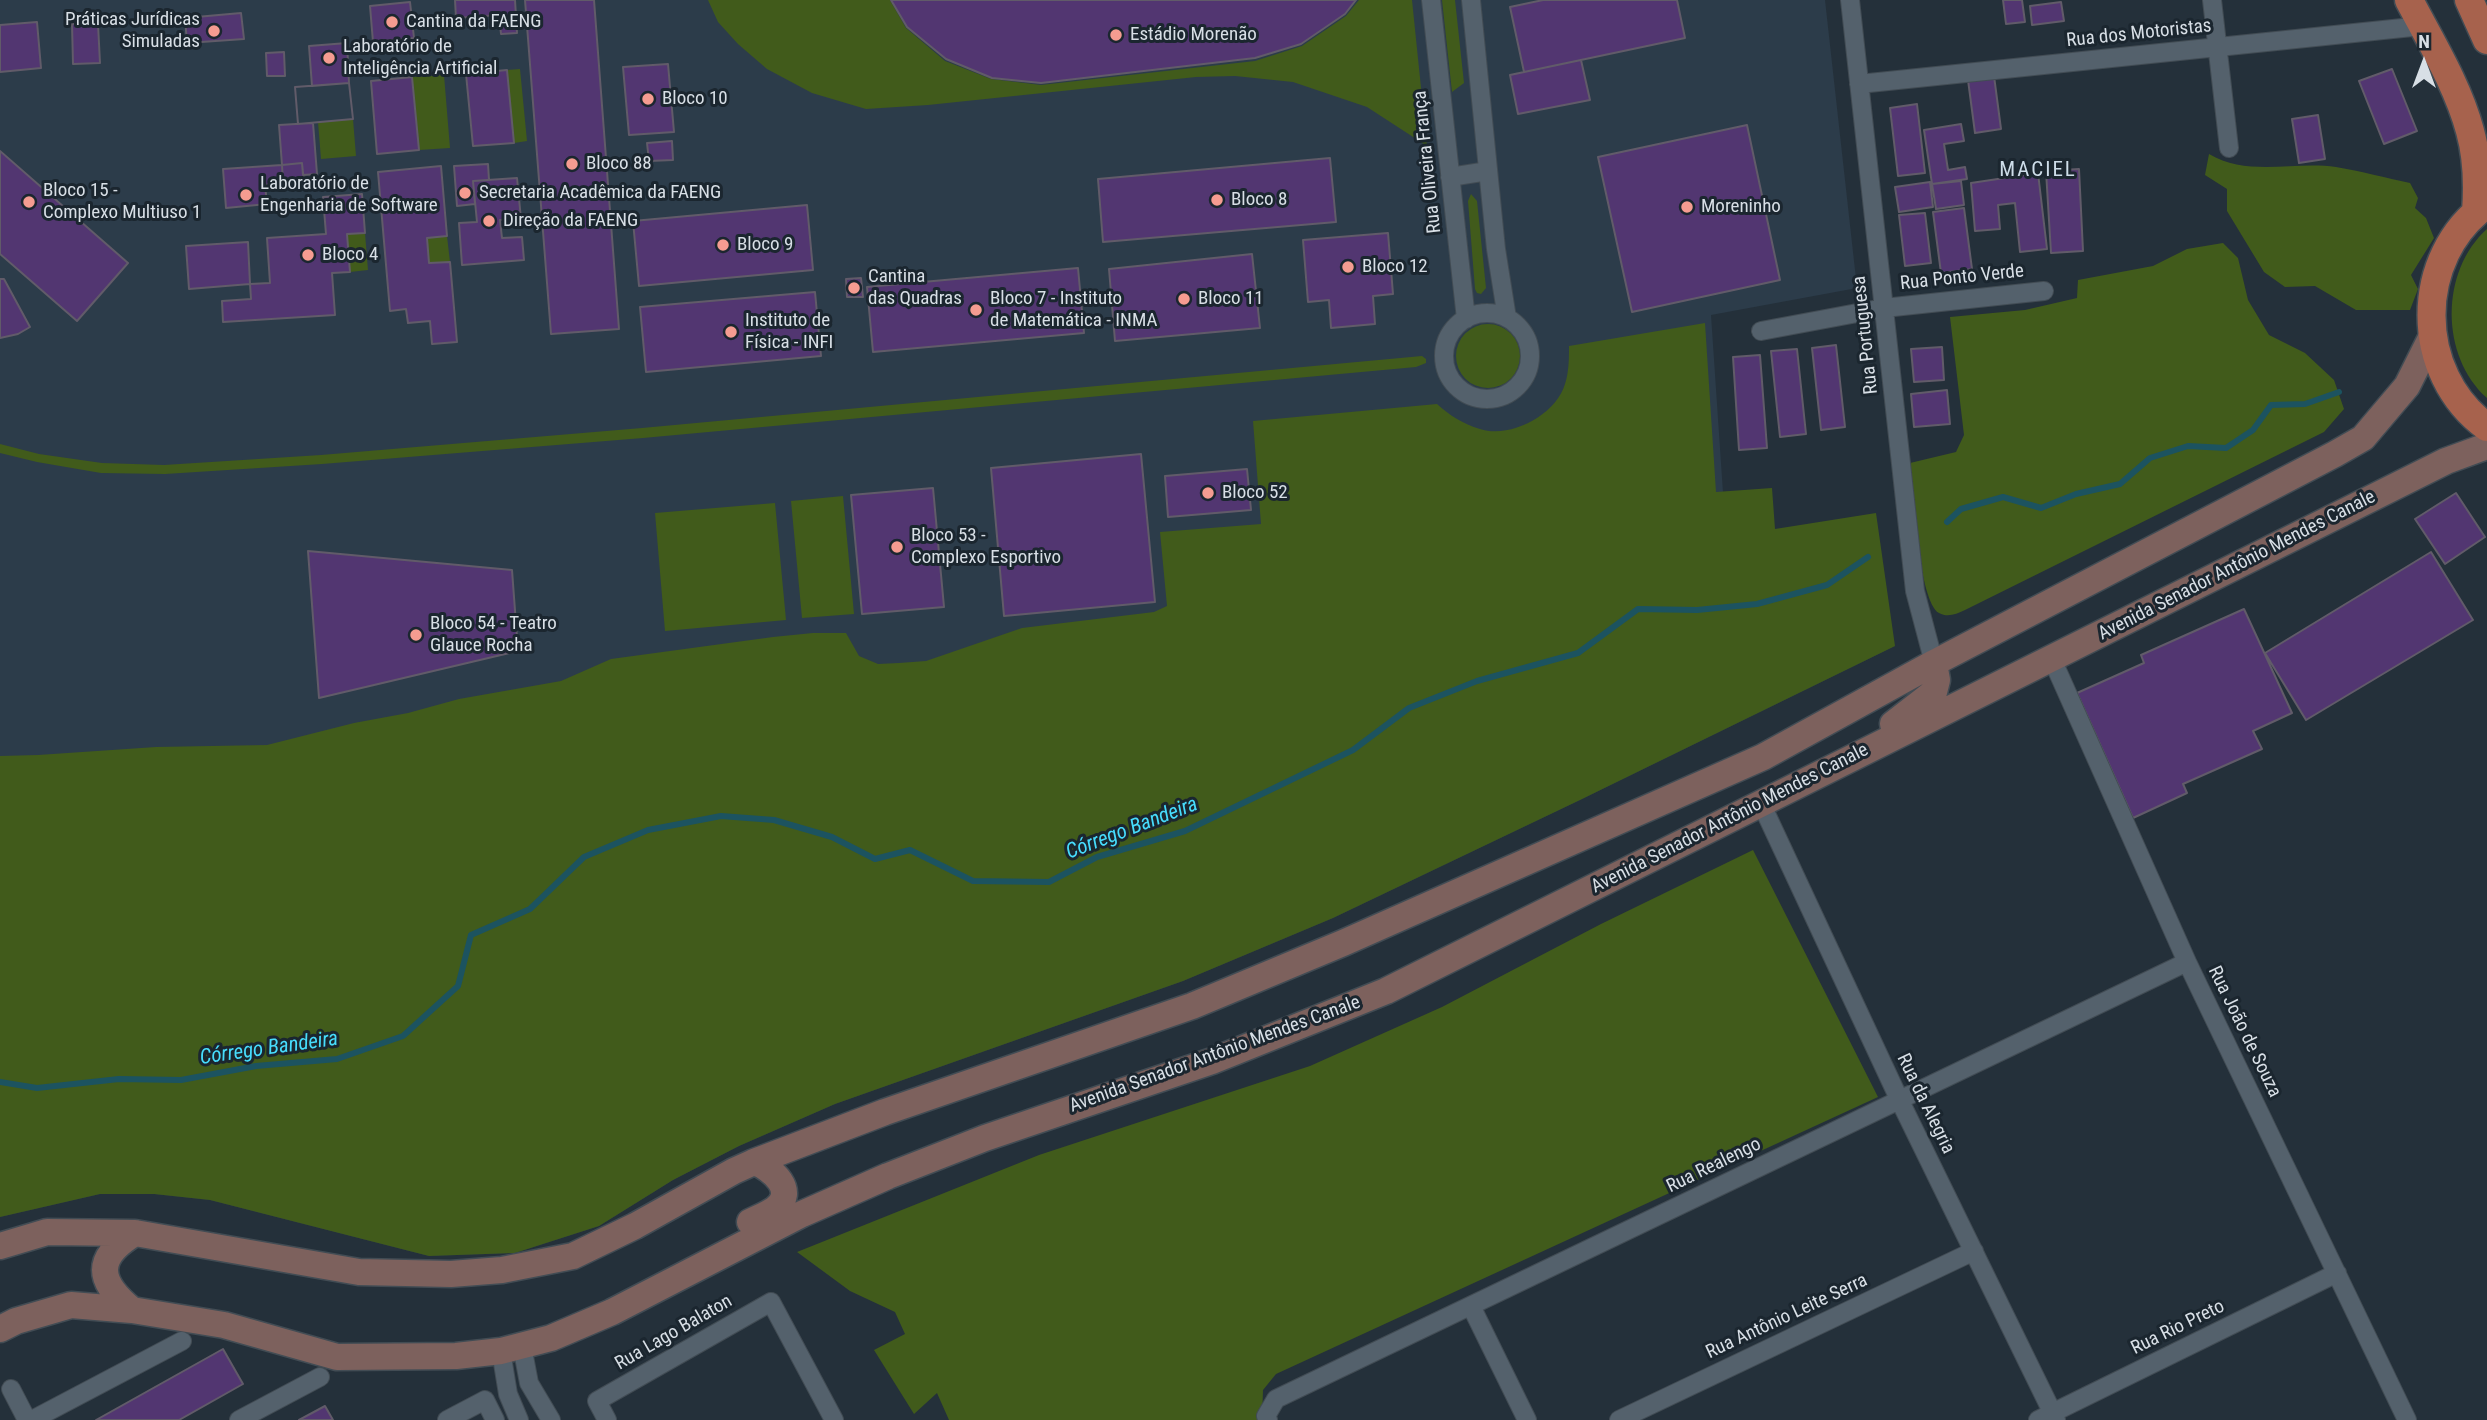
<!DOCTYPE html>
<html>
<head>
<meta charset="utf-8">
<style>
  body { margin:0 }
  #map { position:relative; width:2487px; height:1420px; overflow:hidden; background:#24303a; font-family:"Roboto Condensed",sans-serif }
  canvas { display:block }
  .north { position:absolute; left:2389px; top:28px; width:70px; height:70px; -webkit-text-stroke:5px #1b262f; paint-order:stroke; rotate:0deg; font-size:19px; font-weight:700; line-height:28px; text-align:center; color:#d8dfe6 }
  .north::after { content:''; display:block; margin:auto; width:24px; height:32px; background:#d8dfe6; clip-path:polygon(50% 0,100% 100%,50% 72%,0 100%) }
</style>
</head>
<body>
<div id="map">
<canvas width="2487" height="1420"></canvas>
<div class="north">N</div>
</div>
<script>
const context = document.querySelector('canvas').getContext('2d');
context.lineJoin = 'round';
function fillPath(path, color) {
  context.fillStyle = color;
  context.fill(path, 'evenodd');
}
function strokePath(path, color, width, dash) {
  context.strokeStyle = color;
  context.lineWidth = width;
  context.lineCap = dash ? 'butt' : 'round';
  context.setLineDash(dash || []);
  context.stroke(path);
}
function drawText(font, color, halo, rows, align = 'center') {
  context.font = font + ' "Roboto Condensed",sans-serif';
  context.lineWidth = 6;
  context.setLineDash([]);
  context.textBaseline = 'middle';
  context.strokeStyle = halo;
  context.fillStyle = color;
  for (const [text, x, y, turn = 0] of rows) {
    context.save();
    context.translate(x, y);
    context.rotate((+turn || 0) * Math.PI / 180);
    context.textAlign = isNaN(turn) ? turn : align;
    if (halo) context.strokeText(text, 0, 0);
    context.fillText(text, 0, 0);
    context.restore();
  }
}
const built = new Path2D(`
  M0,0H1825L1857,288L1711,315L1726,537L1895,646L1580,800L1333,918L1183,981L835,1104L739,1146L673,1180L599,1226L515,1253L429,1256L210,1200L154,1194H100L0,1217Z`);
const green = new Path2D(`
  M708,0H890L906,28L945,61L991,79L1041,85L1255,61L1302,46L1346,16L1359,0H1412L1427,146L1367,107L1293,82L1235,76L1196,77L928,105L866,109L812,93L767,69L738,44L718,22Z
  M1442,0H1455L1464,83L1452,92Z
  M520,69L527,141L514,143L507,70Z
  M444,75L450,148L419,150L412,77Z
  M353,119L356,156L321,159L318,122Z
  M2209,154C2247,177 2294,161 2336,167C2361,171 2386,178 2410,183L2418,198L2415,208L2426,218L2434,238L2411,275L2418,289L2410,310H2356L2315,286L2285,287L2264,272L2227,211V189L2205,175Z
  M1471,194L1477,201L1486,288L1481,294L1477,293L1475,289L1468,201Z
  M2487,229V398C2440,356 2440,271 2487,229Z
  M365,233L368,270L350,272L347,234Z
  M447,236L450,262L429,263L427,238Z
  M2223,243L2238,258L2248,300L2269,335L2305,353L2334,380L2344,409L2324,432L1965,610C1956,614 1948,618 1939,613C1919,602 1912,489 1910,463L1956,452L1964,435L1950,317L2025,310L2077,298L2078,280L2153,266L2187,249Z
  M1705,323L1716,492L1772,488L1775,529L1876,513L1895,646L1580,800L1333,918L1183,981L835,1104L739,1146L673,1180L599,1226L515,1253L429,1256L210,1200L154,1194H100L0,1217V756L38,755L156,747L267,745L354,723L408,713L459,699L561,681L611,659L773,637L813,633H846L859,656L878,664L899,663L926,661L1022,628L1154,612L1167,606L1160,532L1261,524L1253,421L1437,404C1449,415 1463,424 1480,429C1510,439 1556,415 1565,384C1569,372 1569,358 1569,346Z
  M1456 356a32 32 0 1 1 64 0a32 32 0 1 1-64 0Z
  M1422,356L1426,359V363L1416,367L643,438L322,464L165,474L101,473L37,462L0,453V444L39,454L102,463L164,465L321,455L642,428Z
  M843,496L854,614L802,618L791,501Z
  M775,503L786,620L665,631L655,513Z
  M1753,850L1878,1097L1276,1374L1263,1390L1262,1420H949L937,1393L914,1414L874,1350L905,1334L895,1312L850,1291L797,1252L1039,1155L1310,1066L1442,1007L1601,924Z`);
const stream = new Path2D(`
  M1947,522L1961,509L2003,497L2041,508L2076,494L2120,484L2150,458L2188,446L2226,448L2253,430L2271,405L2305,404L2339,392
  M0,1082L37,1088L119,1079L181,1080L256,1066L337,1059L403,1036L458,986L471,935L530,909L584,857L648,830L721,816L774,820L832,837L875,859L910,850L973,881L1049,882L1097,857L1185,831L1353,750L1409,708L1477,681L1578,653L1638,609L1697,610L1757,604L1827,585L1868,557`);
const building = new Path2D(`
  M455,0H515L517,33L501,34L499,15L456,18Z
  M525,0H594L619,329L551,334Z
  M891,0H1356L1345,14L1301,44L1255,58L1041,83L992,78L946,59L907,27Z
  M1543,0H1677L1685,38L1524,72L1510,7Z
  M2003,0H2022L2025,22L2006,24Z
  M410,2L414,38L373,42L370,6Z
  M2061,2L2064,21L2032,25L2030,6Z
  M241,13L244,39L187,43L185,18Z
  M37,22L41,68L0,72V25Z
  M72,24H98L100,63L73,64Z
  M347,43L349,83L312,86L309,46Z
  M284,52L285,76H267L266,53Z
  M1581,60L1590,100L1518,114L1510,75Z
  M668,64L674,132L629,135L623,67Z
  M2392,69L2417,131L2384,144L2359,81Z
  M507,70L514,143L473,146L466,74Z
  M1994,76L2001,129L1975,133L1968,80Z
  M412,77L419,150L377,154L371,81Z
  M349,83L353,119L298,124L295,87Z
  M349,83L353,119L298,124L295,87Z
  M1917,104L1925,173L1898,176L1890,108Z
  M2318,115L2325,159L2299,163L2292,119Z
  M313,123L317,174L303,175L302,163L282,165L279,125Z
  M1961,124L1964,141L1944,144L1948,170L1965,167L1967,179L1932,184L1924,130Z
  M1747,125L1780,280L1632,312L1598,157Z
  M672,141L673,160L649,161L647,143Z
  M0,151L128,263L77,321L0,254Z
  M1330,158L1336,222L1103,242L1098,179Z
  M302,163L304,182L283,183L282,165Z
  M488,164L489,180L473,181L475,204L457,206L454,166Z
  M282,165L283,183L265,185L267,204L226,208L223,169Z
  M441,166L447,236L427,238L429,263L450,262L457,342L432,344L430,321L408,323L406,309L390,311L378,172Z
  M2079,169L2083,251L2051,253L2046,171Z
  M2038,173L2047,249L2020,252L2015,203L1998,205L2000,229L1975,231L1971,183Z
  M517,178L521,219L500,220L502,238L522,237L524,260L462,265L459,223L477,222L473,181Z
  M1961,181L1964,205L1936,209L1932,184Z
  M1930,182L1933,207L1899,212L1895,187Z
  M362,194L365,233L347,234L350,272L332,273L335,315L223,322L222,301L251,299L250,284L270,283L267,238L326,234L323,197Z
  M807,205L813,270L639,286L633,221Z
  M1964,208L1972,269L1941,273L1933,212Z
  M1925,213L1931,263L1905,266L1899,215Z
  M1388,233L1393,294L1373,296L1375,324L1331,328L1329,300L1308,302L1303,240Z
  M248,242L250,284L189,289L186,246Z
  M1252,254L1260,328L1115,341L1109,269Z
  M1078,268L1084,333L873,352L867,287Z
  M861,278L863,297H847L846,279Z
  M0,279H4L30,327L18,334L0,338Z
  M815,292L821,356L646,372L640,307Z
  M1836,345L1845,427L1821,430L1812,348Z
  M1942,347L1944,380L1914,382L1911,349Z
  M1797,349L1806,434L1780,437L1771,351Z
  M1760,355L1767,448L1739,450L1733,357Z
  M1947,390L1950,424L1914,427L1911,394Z
  M1141,454L1155,602L1004,616L991,468Z
  M1247,469L1251,510L1168,517L1165,476Z
  M933,488L944,607L862,614L851,495Z
  M2456,493L2485,537L2445,564L2415,519Z
  M308,551L512,570L518,651L319,698Z
  M2431,552L2473,620L2306,720L2265,653Z
  M2244,609L2292,713L2253,731L2262,749L2183,784L2187,793L2133,818L2077,693L2144,663L2141,655Z
  M223,1349L243,1384L179,1420H96Z
  M325,1406L333,1420H299Z`);
const minor = new Path2D(`
  M1431,0L1466,319
  M1471,0L1496,249L1507,318
  M1850,0L1915,591L1934,663
  M2212,0L2229,148
  M1859,84L2422,26
  M1450,177L1488,171
  M1444 356a43 43 0 1 1 86 0a43 43 0 1 1-86 0Z
  M1761,331L1884,308L2044,291
  M2052,659L2187,962L2407,1420
  M1761,803L1900,1101L2056,1420
  M1471,1306L1527,1420
  M522,1346L529,1383L551,1420
  M501,1351L508,1394L519,1420
  M11,1389L27,1420
  M32,1420L182,1341
  M239,1420L320,1377
  M447,1420L485,1400L495,1420
  M607,1420L597,1401L771,1302L834,1420
  M1268,1420L1266,1416L1276,1399L2187,962
  M1619,1420L1974,1251
  M2038,1420L2337,1273`);
const secondary = new Path2D(`
  M1893,724L1934,692L1937,680L1934,663
  M750,1222C758,1218 768,1214 775,1209C798,1191 772,1168 754,1162
  M0,1246L47,1232L135,1233L359,1272L451,1274L502,1270L573,1256L635,1226L734,1171L754,1162L885,1112L1192,1006L1343,943L1763,757L1934,663L2335,454L2363,438L2407,386L2432,336
  M132,1310C97,1281 94,1258 135,1233
  M0,1329L16,1321L71,1305L132,1310L224,1325L337,1357L456,1356L501,1351L551,1338L612,1312L802,1214L888,1176L985,1138L1212,1061L1386,991L2446,461L2487,446`);
const primary = new Path2D(`
  M2409,0C2431,42 2458,86 2470,131C2477,156 2478,186 2476,212
  M2469,0L2487,40
  M2487,204C2413,256 2413,374 2487,427`);
const markers = [
  [392,22,7,"#f59c91"],
  [214,31,7,"#f59c91"],
  [1116,35,7,"#f59c91"],
  [329,58,7,"#f59c91"],
  [648,99,7,"#f59c91"],
  [572,164,7,"#f59c91"],
  [465,193,7,"#f59c91"],
  [246,195,7,"#f59c91"],
  [1217,200,7,"#f59c91"],
  [29,202,7,"#f59c91"],
  [1687,207,7,"#f59c91"],
  [489,221,7,"#f59c91"],
  [723,245,7,"#f59c91"],
  [308,255,7,"#f59c91"],
  [1348,267,7,"#f59c91"],
  [854,288,7,"#f59c91"],
  [1184,299,7,"#f59c91"],
  [976,310,7,"#f59c91"],
  [731,332,7,"#f59c91"],
  [1208,493,7,"#f59c91"],
  [897,547,7,"#f59c91"],
  [416,635,7,"#f59c91"]
];
const poiNames = [
  ["Práticas Jurídicas",200,20,"right"],
  ["Simuladas",200,42,"right"],
  ["Cantina da FAENG",406,22],
  ["Estádio Morenão",1130,35],
  ["Laboratório de",343,47],
  ["Inteligência Artificial",343,69],
  ["Bloco 10",662,99],
  ["Bloco 88",586,164],
  ["Laboratório de",260,184],
  ["Engenharia de Software",260,206],
  ["Bloco 15 -",43,191],
  ["Complexo Multiuso 1",43,213],
  ["Secretaria Acadêmica da FAENG",479,193],
  ["Bloco 8",1231,200],
  ["Moreninho",1701,207],
  ["Direção da FAENG",503,221],
  ["Bloco 9",737,245],
  ["Bloco 4",322,255],
  ["Bloco 12",1362,267],
  ["Cantina",868,277],
  ["das Quadras",868,299],
  ["Bloco 7 - Instituto",990,299],
  ["de Matemática - INMA",990,321],
  ["Bloco 11",1198,299],
  ["Instituto de",745,321],
  ["Física - INFI",745,343],
  ["Bloco 52",1222,493],
  ["Bloco 53 -",911,536],
  ["Complexo Esportivo",911,558],
  ["Bloco 54 - Teatro",430,624],
  ["Glauce Rocha",430,646]
];
const streetNames = [
  ["Rua dos Motoristas",2139,34,-6],
  ["Rua Oliveira França",1428,162,-96],
  ["Rua Ponto Verde",1962,278,-6],
  ["Rua Portuguesa",1866,335,-96],
  ["Avenida Senador Antônio Mendes Canale",2237,566,-27],
  ["Avenida Senador Antônio Mendes Canale",1730,819,-27],
  ["Rua João de Souza",2244,1032,64],
  ["Avenida Senador Antônio Mendes Canale",1215,1055,-20],
  ["Rua da Alegria",1925,1104,64],
  ["Rua Realengo",1714,1166,-26],
  ["Rua Antônio Leite Serra",1787,1317,-25],
  ["Rua Rio Preto",2178,1328,-26],
  ["Rua Lago Balaton",674,1333,-30]
];
const neighbourhoodNames = [
  ["MACIEL",2038,171]
];
const waterNames = [
  ["Córrego Bandeira",1132,829,-21],
  ["Córrego Bandeira",269,1049,-8]
];
fillPath(built, '#2c3c4a');
fillPath(green, '#415b1b');
strokePath(stream, '#1c5360', 6);
fillPath(building, '#523671');
strokePath(building, '#615b69', 2);
strokePath(minor, '#424c54', 20);
strokePath(secondary, '#424c54', 29);
strokePath(primary, '#424c54', 31);
strokePath(minor, '#54616c', 18);
strokePath(secondary, '#7d615d', 26);
strokePath(primary, '#a7624d', 28);
for (const [x, y, r, color] of markers) {
  const dot = new Path2D();
  dot.arc(x, y, r, 0, 2 * Math.PI);
  context.fillStyle = color;
  context.fill(dot);
  strokePath(dot, '#1b262f', 2.5);
}
drawText('19px', '#d8dfe6', '#1b262f', poiNames, 'left');
drawText('19px', '#d8dfe6', '#1b262f', streetNames);
context.letterSpacing = '2px';
drawText('21px', '#cedde9', '#1b262f', neighbourhoodNames);
context.letterSpacing = '0px';
drawText('italic 21px', '#47ddfd', '#1b262f', waterNames);
</script>
</body>
</html>
